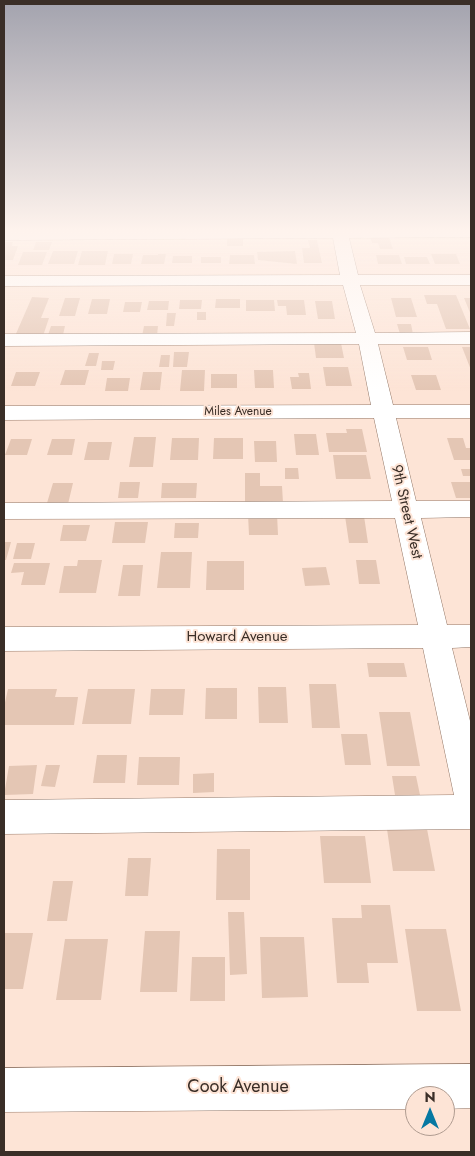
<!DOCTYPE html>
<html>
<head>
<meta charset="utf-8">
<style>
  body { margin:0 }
  #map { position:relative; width:475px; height:1156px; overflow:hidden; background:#fde4d6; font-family:Jost,sans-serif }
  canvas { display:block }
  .frame { position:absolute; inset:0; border:5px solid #3a2e27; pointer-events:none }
  .north { position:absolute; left:405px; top:1086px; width:50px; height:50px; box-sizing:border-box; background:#fde4d6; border:1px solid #af9b90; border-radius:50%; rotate:0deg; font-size:14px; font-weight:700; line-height:20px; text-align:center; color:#3a2e27 }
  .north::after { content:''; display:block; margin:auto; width:18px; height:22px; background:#0678a2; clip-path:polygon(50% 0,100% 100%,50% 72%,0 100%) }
</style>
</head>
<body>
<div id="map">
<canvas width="475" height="1156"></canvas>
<div class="frame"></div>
<div class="north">N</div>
</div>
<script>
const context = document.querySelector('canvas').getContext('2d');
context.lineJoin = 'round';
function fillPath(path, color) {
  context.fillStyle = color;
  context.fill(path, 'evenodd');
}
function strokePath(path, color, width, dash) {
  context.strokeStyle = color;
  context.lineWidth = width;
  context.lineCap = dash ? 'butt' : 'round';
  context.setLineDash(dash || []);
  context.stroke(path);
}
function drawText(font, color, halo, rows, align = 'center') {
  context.font = font + ' Jost,sans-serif';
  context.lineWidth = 4;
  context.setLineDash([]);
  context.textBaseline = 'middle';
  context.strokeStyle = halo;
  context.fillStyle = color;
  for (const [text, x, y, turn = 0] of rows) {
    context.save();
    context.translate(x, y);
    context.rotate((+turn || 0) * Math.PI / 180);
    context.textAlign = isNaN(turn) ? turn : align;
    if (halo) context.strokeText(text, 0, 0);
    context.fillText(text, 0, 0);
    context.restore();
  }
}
const building = new Path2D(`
  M227,237H243V246H227Z
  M370,237H389L393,249H380L378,243H372Z
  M308,240H317L322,263H304L302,248H310Z
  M4,242H13L12,246H18L13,260H4Z
  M36,242H52L49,250H33Z
  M53,251H78L74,264H48Z
  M82,251H108L105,265H78Z
  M295,251L297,264L258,260L257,252Z
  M23,252H47L42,265H18Z
  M114,254H133L131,264H112Z
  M158,254H166L164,264H141L143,255H158Z
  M431,254H456L460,264H435Z
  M230,255H254L255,264H229Z
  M376,255H399L402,264H378Z
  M173,256H192V263H172Z
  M201,257H221V263H201Z
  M404,257H427L430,264H406Z
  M424,295H456L470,329H446L437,304H427Z
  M32,297L49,298L41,318H49L43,336H15Z
  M65,298H80L75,316H59Z
  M391,298H411L417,317H396Z
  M464,298H471V315Z
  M92,299H110L107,314H88Z
  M216,299H240V308H215Z
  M180,300H202L201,309H179Z
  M246,300H274L275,311H246Z
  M277,300H304L306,315H287L286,306H278Z
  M149,301H169L168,310H147Z
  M315,301H332L335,319H318Z
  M125,302H142L140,312H123Z
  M197,312H206V320H197Z
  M167,313H176L174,326H166Z
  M397,324H411L413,334H400Z
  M51,326H65L63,335H48Z
  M144,326H158L157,336H142Z
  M314,343H341L344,358H316Z
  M403,347H428L432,360H407Z
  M462,347H471V370Z
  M174,352H189L187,367H173Z
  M89,353H99L96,366H85Z
  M161,355H170L169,367H159Z
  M102,361H115L113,370H101Z
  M323,367H348L352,386H326Z
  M65,370H89L85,385H60Z
  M182,370H205L204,391H180Z
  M254,370H273L274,388H255Z
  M16,372H40L35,386H11Z
  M143,372H162L160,390H140Z
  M298,373H309L311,389H292L290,377H299Z
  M211,374H237V388H211Z
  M411,375H436L441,390H416Z
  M107,378H130L128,391H105Z
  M346,429H362L367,452H329L326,433H347Z
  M294,434H316L319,455H296Z
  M134,437H156L153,467H129Z
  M172,438H199L198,460H170Z
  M214,438H243V459H213Z
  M447,438H463L466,448H471V460H454Z
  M11,439H32L27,455H5Z
  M52,439H75L72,455H47Z
  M254,441H276L277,462H255Z
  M88,442H112L109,460H84Z
  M333,455H366L371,479H336Z
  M285,468H298L299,479H285Z
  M461,469H471V476H463Z
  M245,473H260V486H282L283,503H245Z
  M120,482H140L138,498H118Z
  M451,482H471V498H456Z
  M53,483H73L68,504L47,503Z
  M162,483H197L196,498H161Z
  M248,514H277L278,535H249Z
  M345,516H364L368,543H349Z
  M115,522H148L145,543H112Z
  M175,523H199L198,538H174Z
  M63,525H90L86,541H60Z
  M4,542H11L6,560H4Z
  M17,543H35L31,559H13Z
  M161,552H192L190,588H157Z
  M78,560H102L96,593H59L64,566H77Z
  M356,560H376L380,584H359Z
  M207,561H244V590H206Z
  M14,563H50L45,585H21L24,572L11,573Z
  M123,565H143L140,596H118Z
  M326,567L330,585L305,586L302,568Z
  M367,663H404L407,677H369Z
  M309,684H336L340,728H312Z
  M258,687H286L288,723H259Z
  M206,688H237V719H205Z
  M8,689H57L55,697H78L74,725H4V707Z
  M88,689H135L131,724H82Z
  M151,689H185L183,715H149Z
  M379,712H410L420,766H387Z
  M341,734H367L371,765H345Z
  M97,755H127L125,783H93Z
  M139,757H180L179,785H137Z
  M37,765L33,794L4,795L9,766Z
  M46,765H60L55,787L41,786Z
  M214,773V792L193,793V774Z
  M392,776H416L420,795H395Z
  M387,829H427L435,871H393Z
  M320,836H365L371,883H324Z
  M217,849H250V900H216Z
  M128,858H151L148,896H125Z
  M53,881H73L67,921H47Z
  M361,905H390L398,963H367L369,983H337L332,918H362Z
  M228,912H244L247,974L230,975Z
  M405,929H446L461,1011H417Z
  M145,931H180L177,992H140Z
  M4,933H33L23,989H4Z
  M260,937H304L308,997L262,998Z
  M65,939H108L101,1000H56Z
  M192,957H225V1001H190Z`);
const minor = new Path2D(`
  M471,229V237L349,238L358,275H471V285H360L375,333L471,332V344H378L393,405H471V418H396L416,501H471V517L421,518L447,625H471V647L452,648L471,725V829L4,834V800L454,795L423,648L4,651V627L418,625L395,518L4,519V503L392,501L374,418L4,420V406L371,405L359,344L4,346V334L356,333L343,285L4,286V276L340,275L333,238L4,240V230Z
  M471,1064V1108L445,1109V1096H415V1109L4,1112V1068Z`);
const farStreetnames = [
  ["Miles Avenue",238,412]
];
const streetNames = [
  ["9th Street West",406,512,77],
  ["Howard Avenue",237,637]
];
const nearStreetnames = [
  ["Cook Avenue",238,1088]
];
fillPath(building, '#e4c6b4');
strokePath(minor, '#927666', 1);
fillPath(minor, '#fff');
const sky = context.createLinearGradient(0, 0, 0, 391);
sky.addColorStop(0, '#a3a3ae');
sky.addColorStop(0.59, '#fef3ed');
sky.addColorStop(1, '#fef3ed00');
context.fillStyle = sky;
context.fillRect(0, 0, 475, 391);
drawText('12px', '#3a2e27', '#fde4d6', farStreetnames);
drawText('15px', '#3a2e27', '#fde4d6', streetNames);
drawText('18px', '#3a2e27', '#fde4d6', nearStreetnames);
</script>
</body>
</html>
